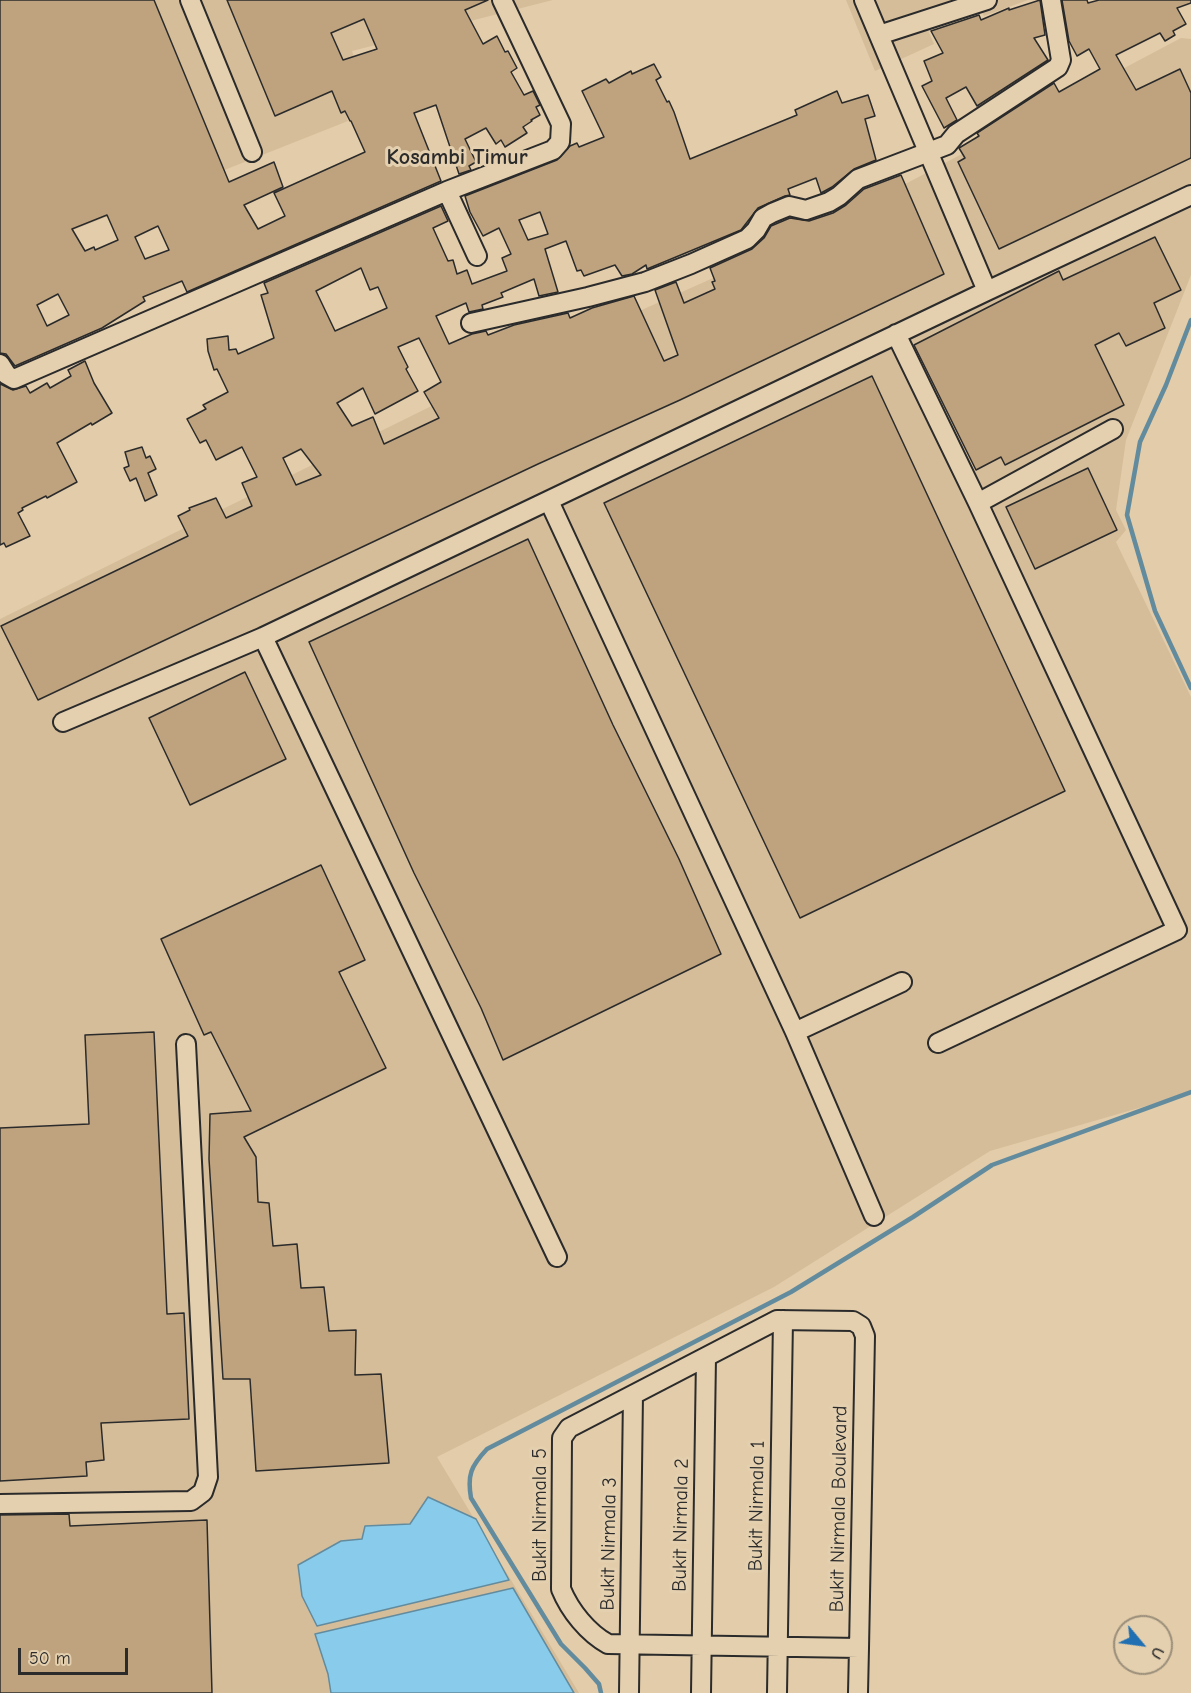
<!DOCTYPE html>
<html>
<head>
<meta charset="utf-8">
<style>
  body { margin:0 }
  #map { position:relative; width:1191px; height:1693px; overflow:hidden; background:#e3cca9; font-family:"Comic Neue",sans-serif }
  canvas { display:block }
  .north { position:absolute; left:1113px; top:1615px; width:60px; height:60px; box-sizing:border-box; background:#e4d0af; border:2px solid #9a8e7a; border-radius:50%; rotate:119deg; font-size:16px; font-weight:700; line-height:24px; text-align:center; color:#2b2b2b }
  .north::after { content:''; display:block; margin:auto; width:21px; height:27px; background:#1f6fb2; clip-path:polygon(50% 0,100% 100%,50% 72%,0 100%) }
  .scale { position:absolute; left:18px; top:1648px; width:110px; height:27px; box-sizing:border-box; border:3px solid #2b2b2b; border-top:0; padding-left:8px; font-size:18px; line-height:21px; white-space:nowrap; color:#2b2b2b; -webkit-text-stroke:4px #e4d0af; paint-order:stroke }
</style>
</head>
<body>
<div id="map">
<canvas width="1191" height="1693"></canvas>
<div class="north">U</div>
<div class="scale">50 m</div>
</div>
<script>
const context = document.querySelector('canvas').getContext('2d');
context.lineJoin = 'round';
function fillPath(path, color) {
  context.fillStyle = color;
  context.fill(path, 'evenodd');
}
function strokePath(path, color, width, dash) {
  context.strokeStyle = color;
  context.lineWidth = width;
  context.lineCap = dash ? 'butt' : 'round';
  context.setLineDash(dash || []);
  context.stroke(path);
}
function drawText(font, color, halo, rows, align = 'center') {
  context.font = font + ' "Comic Neue",sans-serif';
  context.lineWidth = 6;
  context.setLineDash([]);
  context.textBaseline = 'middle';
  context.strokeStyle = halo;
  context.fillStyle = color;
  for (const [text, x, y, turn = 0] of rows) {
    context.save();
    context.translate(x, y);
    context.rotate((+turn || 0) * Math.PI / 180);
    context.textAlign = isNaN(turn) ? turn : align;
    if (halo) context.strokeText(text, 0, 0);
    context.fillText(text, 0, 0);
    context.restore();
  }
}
const built = new Path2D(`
  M0,0H553L352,51L361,79L339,91L348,121L63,234Z
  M846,0H1028L984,16L978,6L927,28L934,44L875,71Z
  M1181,38L1191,39V275L1126,440L1116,510L1126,530L1116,542L1191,697V1093L990,1151L774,1287L437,1457L579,1693H0V619L470,387L809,235Z`);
const water = new Path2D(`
  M428,1497L476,1519L509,1580L317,1626L302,1596L298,1565L341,1541L362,1539L365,1526L410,1524Z
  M513,1588L574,1693H331L328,1674L315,1634Z`);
const stream = new Path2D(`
  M1191,320L1166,385L1140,442L1127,515L1155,611L1191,688
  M601,1693L599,1684L585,1668L561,1644L471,1498C467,1475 471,1466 487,1449L791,1292L913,1217L992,1165L1191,1092`);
const building = new Path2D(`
  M0,0H154L229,182L274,162L283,187L244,205L258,229L285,216L274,193L365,152L351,121H350L345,111L341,113L332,91L275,116L227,0H488L465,10L483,44L497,36L505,52L508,51L517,68L511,72L524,95L533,91L540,105L536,107L540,115L531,120L532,121L523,127L527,133L505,147L501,140L496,144L486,128L465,139L476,162L469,166L471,170L459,174L436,105L414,113L441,181L187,292L182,281L143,297L145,301L102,328L15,366L6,354L0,353ZM364,19L377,49L343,60L331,33ZM107,215L118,240L95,250L94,247L85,251L72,229ZM158,226L169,250L145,259L135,237ZM58,294L69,315L47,326L37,305Z
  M1040,0L1045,35L1034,38L1048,60L977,106L966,87L946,98L957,120L944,128L922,86L932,81L924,61L943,53L931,31L979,15L981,20L1009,8V10Z
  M1062,0H1087L1088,3L1099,0H1191V3L1177,8L1186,24L1173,31L1175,35L1165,41L1160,33L1116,55L1136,90L1180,69L1191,93V158L999,249L958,162L965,158L959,148L979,136L977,133L1054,83L1059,92L1100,69L1089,49L1077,56L1069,41Z
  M654,64L661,77L656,80L667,102L669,101L674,112L690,159L797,115L795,110L837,91L842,103L868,95L875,116L865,119L876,160L854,169L832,187L821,193L816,178L788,189L790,195L785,196L758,208L741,230L647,269L646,265L632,274L622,276L615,265L584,276L581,270L577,271L566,241L545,249L558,292L539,296L534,279L501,293L503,297L482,305L483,309L469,312L466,303L436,316L449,344L472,334L486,331L488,335L514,325L568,313L570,318L592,308L634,296L664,361L678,355L655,290L676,282L684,303L715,289L712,282L715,281L710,268L752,249L764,238L771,226L790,218L809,221L833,213L846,205L864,189L901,175L944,274L680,400L538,464L38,700L1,626L188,536L178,516L190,510L189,508L216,498L226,518L252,506L242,483L257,477L242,447L216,460L206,440L200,443L187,419L206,409L203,405L228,392L217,369L214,370L208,351L207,339L228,336L229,350L236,349L238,354L274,338L261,295L268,293L264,283L441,206L448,221L433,228L448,261L453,260L457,274L467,270L472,284L507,271L502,258L511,254L499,228L483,236L470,212L465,196L557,160L570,146L577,143L579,147L604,137L582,91L606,79L609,83L631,71L632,74ZM540,212L548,234L528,240L519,220ZM361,268L370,290L378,287L387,308L335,331L316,291ZM419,338L441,382L424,392L439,418L384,444L373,417L352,426L337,403L363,388L375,414L418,391L406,369L408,367L398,347ZM301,449L321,475L296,485L283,458Z
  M1155,237L1181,290L1154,303L1165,328L1126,346L1119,333L1095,345L1124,405L1005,465L1001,457L976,470L914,345L1059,271L1063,280Z
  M85,361L94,383L112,413L92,425L91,423L57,443L77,482L47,498L46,496L22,508L23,510L18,513L30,536L6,547L4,543L0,545V384L13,390L26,386L30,393L47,383L50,388L71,376L68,370Z
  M872,376L1065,791L800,918L604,503Z
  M142,447L146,458L150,456L156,469L148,473L157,495L145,501L136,478L130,481L124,468L129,466L125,452Z
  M1088,468L1117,530L1035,569L1006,507Z
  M528,539L613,725L679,859L721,954L503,1060L481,1008L414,873L309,642Z
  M245,672L286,759L190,805L149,718Z
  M321,865L365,960L339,972L386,1068L244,1137L256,1157L258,1202L269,1203L273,1246L297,1244L301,1288L324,1287L329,1331L356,1330L355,1375L381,1374L389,1463L256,1471L250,1379H223L209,1159L210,1114L251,1111L211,1032L204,1035L161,939Z
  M154,1032L167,1314L184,1313L189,1419L101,1423L104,1460L86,1462L87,1476L0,1481V1128L89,1124L85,1035Z
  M69,1514L70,1526L207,1520L212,1693H0V1515Z`);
const minor = new Path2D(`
  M190,0L252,152
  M864,0L987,291
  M879,35L987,0
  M447,191L477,256
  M471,323L588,297L645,282L691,264L747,239L756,230L763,218L772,213L789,206L806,210L829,202L839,196L858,179L947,145L956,134L1058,67L1061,60L1051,0
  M896,334L978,503L1177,930L938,1043
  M0,364L7,375L14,379L447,191L553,150L560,142L561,124L502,0
  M549,501L795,1032L874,1216
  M978,503L1113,429
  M263,637L557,1257
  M63,722L263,637L987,291L1191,195
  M795,1032L902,982
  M0,1504L191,1501L203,1492L208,1477L186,1044
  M629,1693L633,1395
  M701,1693L706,1357
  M777,1693L783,1320
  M858,1693L859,1648L865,1336L861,1326L853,1321L777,1320L569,1428L562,1438L561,1589C570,1611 588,1633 608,1644L859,1648`);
const streetNames = [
  ["Bukit Nirmala 1",757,1506,-89],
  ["Bukit Nirmala Boulevard",839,1509,-89],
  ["Bukit Nirmala 5",540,1515,-90],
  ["Bukit Nirmala 2",681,1525,-89],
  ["Bukit Nirmala 3",609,1544,-89]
];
const quarterNames = [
  ["Kosambi Timur",457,158]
];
fillPath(built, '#d5bd9a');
fillPath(water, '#89cbea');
strokePath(water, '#638b9e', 1.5);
strokePath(stream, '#638b9e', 4.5);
fillPath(building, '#bea37e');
strokePath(building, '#2b2b2b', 1.5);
strokePath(minor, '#2b2b2b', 22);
strokePath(minor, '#e4d0af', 18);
drawText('20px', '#2b2b2b', '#e4d0af', streetNames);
drawText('bold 22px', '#2b2b2b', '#e4d0af', quarterNames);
</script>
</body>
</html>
